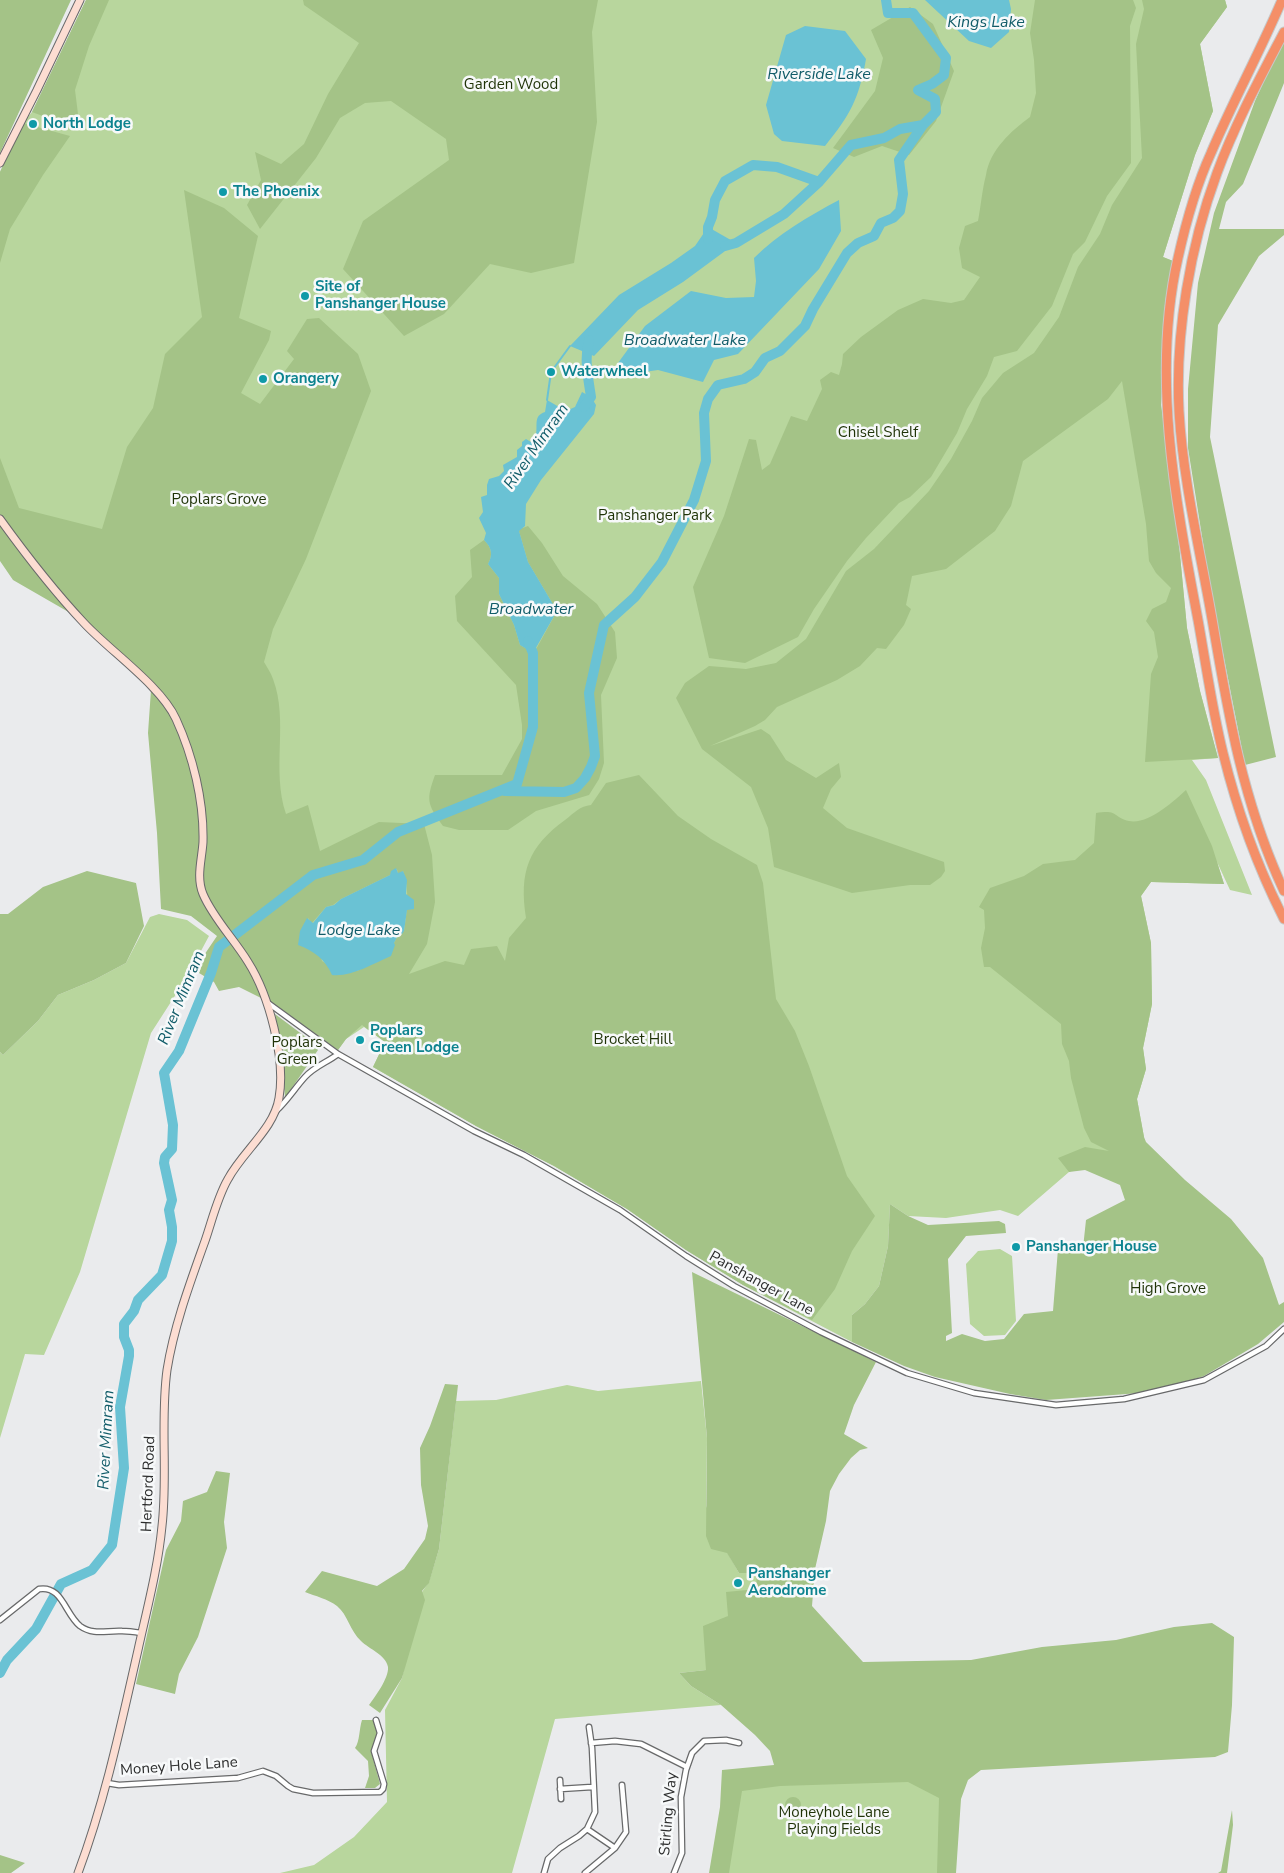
<!DOCTYPE html>
<html>
<head>
<meta charset="utf-8">
<style>
  body { margin:0 }
  canvas { display:block; background:#eaebed }
</style>
</head>
<body>
<canvas width="1284" height="1873"></canvas>
<script>
const context = document.querySelector('canvas').getContext('2d');
context.lineJoin = 'round';
function fillPath(path, color) {
  context.fillStyle = color;
  context.fill(path, 'evenodd');
}
function strokePath(path, color, width, dash) {
  context.strokeStyle = color;
  context.lineWidth = width;
  context.lineCap = dash ? 'butt' : 'round';
  context.setLineDash(dash || []);
  context.stroke(path);
}
function drawText(font, color, halo, rows, align = 'center') {
  context.font = font + ' "Nunito Sans",sans-serif';
  context.lineWidth = 5;
  context.setLineDash([]);
  context.textBaseline = 'middle';
  context.strokeStyle = halo;
  context.fillStyle = color;
  for (const [text, x, y, turn = 0] of rows) {
    context.save();
    context.translate(x, y);
    context.rotate((+turn || 0) * Math.PI / 180);
    context.textAlign = isNaN(turn) ? turn : align;
    if (halo) context.strokeText(text, 0, 0);
    context.fillText(text, 0, 0);
    context.restore();
  }
}
const green = new Path2D(`
  M86,0H1225L1227,7L1200,44L1213,111L1195,155L1163,257L1173,261L1165,302L1161,405L1180,555L1187,628L1200,691L1218,758L1192,760L1206,780L1252,895L1230,890L1217,862L1224,884L1151,882L1141,896L1151,943L1152,1004L1143,1048L1146,1069L1137,1099L1144,1137L1069,1172L1018,1216L1000,1210L946,1218L908,1216L890,1204L888,1246L879,1286L865,1304L852,1315V1342L743,1285L686,1250L627,1209L554,1166L476,1126L373,1067L385,1042L364,1027L346,1039L338,1050L321,1038L166,696L0,510V172L23,123L32,112Z
  M159,914L187,920L209,936L187,977L151,1033L80,1272L44,1355L25,1354L0,1438V1052L3,1055L38,1021L58,995L94,980L126,963L150,917Z
  M1000,1249L1012,1256L1016,1321L1005,1335L984,1336L970,1324L966,1264L978,1251Z
  M701,1381L707,1438L706,1506L727,1552L739,1573H757V1590L728,1616L706,1670L679,1673L691,1686L721,1705L555,1719L512,1873H280L314,1865L354,1837L387,1802L385,1710L402,1678L422,1592L429,1582L439,1549L456,1401L496,1400L567,1385L598,1391Z
  M837,1771L950,1787V1873H715L726,1772Z`);
const forest = new Path2D(`
  M0,0H71L0,153Z
  M86,0H109L89,46L75,90L80,130L32,112Z
  M303,0H598L592,32L597,122L574,263L531,273L490,264L444,314L404,336L343,269L363,221L449,160L446,139L391,101L365,103L340,118L316,158L260,229L247,205L261,180L255,152L281,164L304,144L328,94L359,43L304,5Z
  M1035,0H1133L1136,8L1130,26L1131,163L1107,196L1085,242L1073,254L1052,306L1017,351L994,357L987,376L967,409L957,433L931,477L910,497L899,503L866,538L847,561L814,609L798,637L745,663L709,658L693,587L724,516L749,439L756,440L762,470L770,464L791,416L807,421L822,389L820,380L831,372L839,375L842,364L843,354L861,337L898,310L923,299L951,303L964,300L980,277L962,268L959,248L965,226L978,221C981,206 982,190 986,175C990,150 1011,131 1030,117L1036,93L1034,60L1030,33Z
  M1142,0H1225L1227,7L1200,44L1213,111L1195,155L1163,257L1173,261L1165,302L1161,405L1180,555L1187,628L1200,691L1218,758L1145,762L1151,674L1158,657L1154,632L1146,621L1152,609L1166,602L1171,588L1156,573L1149,561L1146,524L1122,381L1108,399L1023,461L1011,506L995,531L946,569L912,576L906,605L911,609L904,625L886,649L877,648L860,666L837,680L777,707L765,720L755,726L710,746L761,729L770,735L786,760L816,778L839,763L841,777L831,789L823,808L847,828L944,862L945,871L941,877L930,885H910L852,893L774,867L768,828L751,787L702,749L676,698L685,683L709,666L746,669L776,663L806,639L846,571L874,549L929,491L951,459L972,421L982,398L1003,373L1034,353L1059,317L1078,267L1100,234L1112,205L1142,158L1136,44L1144,9Z
  M910,7L933,24L954,71L936,121L909,155L882,146L854,157L833,148L875,91L883,58L871,30Z
  M1284,37V83L1243,184L1226,202L1219,229H1284V235L1259,256L1218,325L1210,437L1276,757L1245,765L1210,587L1188,448V389L1198,283L1214,213L1255,101Z
  M23,123L70,136L43,175L10,229L0,263V172Z
  M184,190L224,208L258,236L239,318L271,331L269,340L241,393L260,404L294,359L287,351L307,319L319,318L358,354L371,391L306,559L273,629L264,662C267,667 271,673 273,679C289,721 271,770 286,814L308,805L320,851L379,822L424,824L432,855L435,902L427,944L409,974L445,961L464,965L471,949L497,946L505,961L509,938L526,918C519,872 528,847 565,820C574,813 580,806 591,805L606,783L639,775L678,816L711,839L757,865L763,883L776,999L795,1031L809,1066L847,1176L875,1216L852,1251L835,1289L812,1320L743,1285L686,1250L627,1209L554,1166L476,1126L373,1067L385,1042L362,1025L346,1039L338,1050L277,1006L239,987L219,991L214,982L194,970L217,936L191,916L161,909L157,833L148,733L151,690L72,614L13,580L0,561V458L19,508L102,529L127,447L153,408L165,354L202,317ZM397,869L398,874L403,871C410,889 407,912 404,931L399,933L394,943L373,963L357,971L328,965L322,961L321,957L309,949L308,918L312,923L326,907L333,905L341,899L390,875Z
  M528,526L542,543L563,576L597,604L615,632L617,658L601,695L604,763L599,779L589,795L536,811L508,830H459L443,826C427,804 426,800 435,775H502L522,739V725L516,685L457,621L455,596L472,577L470,550L484,540C492,548 493,555 488,564L499,578V594L514,625L520,645L534,653L557,611L528,562L519,531L520,529Z
  M1186,790L1212,846L1224,884L1151,882L1141,896L1151,943L1152,1004L1143,1048L1146,1069L1137,1099L1144,1137L1146,1142L1185,1180L1231,1219L1263,1258L1279,1305L1284,1302V1322L1258,1344L1204,1376L1167,1388L1140,1393L1046,1400L1010,1394L935,1377L904,1366L852,1342V1315L865,1304L879,1286L888,1246L890,1204L908,1216L928,1225L999,1221L1005,1224L1006,1233L966,1236L948,1259L952,1333L946,1336V1341L962,1334L985,1341L1004,1339L1024,1314L1053,1311L1058,1249L1083,1248L1086,1220L1125,1200L1120,1185L1085,1170L1069,1172L1058,1158L1085,1147L1109,1151L1091,1142L1084,1128L1071,1078L1069,1061L1062,1044L1061,1024L990,967H984L981,948L985,928L984,910L979,907L990,888L1024,876L1043,864L1075,860L1094,843L1096,813C1119,809 1112,817 1129,821C1148,825 1174,801 1186,790Z
  M87,871L136,883L144,926L126,963L94,980L58,995L38,1021L3,1055L0,1052V914H8L43,887Z
  M275,1014L315,1044L318,1050L285,1098L283,1068Z
  M692,1272L876,1362L854,1405L844,1434L868,1448L860,1450L851,1458L839,1474L830,1491L826,1521L815,1569L812,1606L863,1662L971,1660L1042,1647L1116,1640L1174,1627L1212,1623L1234,1637L1232,1705L1228,1752L1215,1757L981,1770L968,1780L961,1799L956,1873H937L939,1798L908,1782L780,1786L742,1791L729,1873H709L720,1807L722,1770L774,1765L770,1751L755,1735L721,1705L691,1686L679,1673L706,1670L703,1626L728,1616L726,1592L757,1589L756,1573H739L727,1553L711,1549L706,1536L707,1438Z
  M445,1384L458,1385L439,1549L429,1583L422,1591L425,1600L402,1678L380,1713L369,1705C375,1697 389,1678 388,1667C386,1655 369,1649 361,1641C350,1631 348,1615 337,1606C328,1599 315,1596 305,1592L322,1571L377,1586L404,1569L425,1539L428,1526L421,1485L420,1448L430,1426Z
  M216,1471L230,1473L224,1522L227,1548L198,1637L179,1674L175,1694L136,1684L166,1550L181,1521L183,1501L207,1492Z
  M362,1720H374L377,1733L371,1751L380,1784L375,1788H365L369,1776L368,1761L355,1748C360,1741 359,1729 362,1720Z
  M785 1805a8 8 0 1 1 16 0a8 8 0 1 1-16 0Z
  M1232,1810L1233,1825L1227,1873H1218L1221,1871Z
  M0,1855L25,1863L11,1873H0Z`);
const water = new Path2D(`
  M925,0H1009L1011,9L1009,32L991,48L969,41Z
  M805,26L845,31L866,59C859,99 850,115 825,146L782,141L774,134L766,105L786,35Z
  M839,200L841,231L819,269L738,354L714,360L703,382L658,370L630,374L618,363L645,326L691,291L726,298L754,297L756,281L754,258C778,234 809,216 839,200Z
  M708,227L736,243L683,282L638,310L594,356L570,346L619,295L671,263L695,246Z
  M582,392L591,397L596,405L594,414L541,480L526,504L525,526L519,531L528,562L557,611L533,653L520,645L514,625L499,594V578L488,564C493,555 492,548 484,540L486,533L479,518L483,512L481,497L487,495V485L489,479L499,476L504,471L503,465L517,457V450L522,446V442L526,439L531,442C533,439 535,437 536,434C538,425 533,416 545,412L547,400L566,411L575,407Z
  M396,868L398,873L403,871L407,880L406,894L414,900V909L407,910L404,931L402,934L399,933L394,943L395,945L391,956C372,964 352,977 332,975C325,959 314,951 298,945L300,931L307,918L313,923L326,907L334,905L341,899L390,875L391,871Z`);
const stream = new Path2D(`
  M547,400L551,372L570,346`);
const river = new Path2D(`
  M708,239V227L712,217L715,200L725,181L753,165L777,167L819,182
  M725,246L736,243L784,214L819,182L851,145L884,138L900,129L923,125L936,112L935,99L918,90L932,84L944,75L946,58L913,13H888L886,0
  M584,407L591,397C588,377 584,359 589,340
  M505,791L564,792L576,788L585,778L591,767L595,756L589,693L604,625L635,597L662,562L694,500L706,461L704,413L708,399L718,385L744,379L755,372L765,358L780,351L805,326L813,309L847,253L858,243L874,236L881,223L893,218L900,211L903,194L899,160L923,125
  M0,1673L7,1660L36,1629L61,1584L92,1570L112,1545L124,1468L120,1407L129,1356V1350L124,1337V1324L134,1311L138,1300L162,1275L172,1241V1227L169,1210L172,1200L164,1163L165,1157L172,1149L173,1125L164,1073L179,1051L211,973L219,947L313,875L363,860L398,832L517,784L533,727V653L528,641`);
const street = new Path2D(`
  M268,1003L338,1054L474,1131L524,1155L620,1210L686,1256L734,1286L821,1332L907,1373L974,1393L1056,1405L1124,1399L1204,1380L1266,1346L1284,1329
  M276,1111C287,1101 295,1088 305,1077C315,1066 328,1062 338,1054
  M0,1620L39,1589C62,1585 65,1614 80,1626C94,1636 107,1630 122,1631C128,1631 135,1632 141,1633
  M591,1743L615,1741L641,1744L687,1767
  M560,1780L561,1799
  M107,1783L119,1785L238,1778L263,1771L276,1776L288,1786L293,1789L313,1793L380,1792L383,1789L384,1784L374,1751L380,1733L376,1720
  M560,1789L592,1787
  M587,1829L615,1848
  M544,1873L548,1859L560,1848L579,1836L587,1829L595,1812L592,1748L589,1727
  M585,1873L615,1848L626,1832L622,1785
  M674,1873L682,1853L681,1797L686,1770L692,1753L704,1741L726,1740L739,1743`);
const secondary = new Path2D(`
  M0,163L37,90L80,0
  M0,519C26,555 53,590 84,623C110,651 161,686 176,719C193,756 204,801 203,842C202,859 196,877 203,894C213,918 234,939 248,962C269,995 286,1059 279,1098C274,1129 243,1151 228,1179C217,1198 212,1221 205,1241C190,1283 174,1326 167,1370C160,1421 168,1474 162,1526C158,1568 147,1609 138,1650C121,1725 105,1801 78,1873`);
const highway = new Path2D(`
  M1282,0C1260,52 1233,101 1211,153C1196,186 1186,222 1178,258C1151,376 1176,503 1198,620C1206,664 1212,709 1223,753C1237,810 1257,866 1284,919
  M1284,32C1260,78 1235,124 1217,173C1190,246 1175,334 1179,411C1183,481 1200,550 1212,619C1228,714 1243,803 1284,891`);
const markers = [
  [33,124,5,"#0f9aa8"],
  [223,192,5,"#0f9aa8"],
  [305,296,5,"#0f9aa8"],
  [551,372,5,"#0f9aa8"],
  [263,379,5,"#0f9aa8"],
  [360,1040,5,"#0f9aa8"],
  [1016,1247,5,"#0f9aa8"],
  [738,1583,5,"#0f9aa8"]
];
const parkNames = [
  ["Garden Wood",511,85],
  ["Chisel Shelf",878,433],
  ["Poplars Grove",219,500],
  ["Panshanger Park",655,516],
  ["Brocket Hill",633,1040],
  ["Poplars",297,1043],
  ["Green",297,1060],
  ["High Grove",1168,1289],
  ["Moneyhole Lane",834,1813],
  ["Playing Fields",834,1830]
];
const cultureNames = [
  ["North Lodge",43,124],
  ["The Phoenix",233,192],
  ["Site of",315,287],
  ["Panshanger House",315,304],
  ["Waterwheel",561,372],
  ["Orangery",273,379],
  ["Poplars",370,1031],
  ["Green Lodge",370,1048],
  ["Panshanger House",1026,1247],
  ["Panshanger",748,1574],
  ["Aerodrome",748,1591]
];
const streetNames = [
  ["Panshanger Lane",761,1284,29],
  ["Hertford Road",149,1484,-88],
  ["Money Hole Lane",179,1767,-4],
  ["Stirling Way",669,1814,-85]
];
const waterNames = [
  ["Kings Lake",986,23],
  ["Riverside Lake",819,75],
  ["Broadwater Lake",685,341],
  ["River Mimram",537,447,-55],
  ["Broadwater",531,610],
  ["Lodge Lake",359,931],
  ["River Mimram",182,998,-68],
  ["River Mimram",107,1440,-87]
];
fillPath(green, '#b8d69d');
fillPath(forest, '#a4c387');
fillPath(water, '#6ac2d4');
strokePath(stream, '#6ac2d4', 2);
strokePath(river, '#6ac2d4', 10);
strokePath(street, '#68696a', 7);
strokePath(secondary, '#68696a', 9);
strokePath(highway, '#c8c8c8', 11);
strokePath(street, '#fff', 4.5);
strokePath(secondary, '#fcddd2', 7);
strokePath(highway, '#f48f68', 9);
for (const [x, y, r, color] of markers) {
  const dot = new Path2D();
  dot.arc(x, y, r, 0, 2 * Math.PI);
  context.fillStyle = color;
  context.fill(dot);
  strokePath(dot, '#f7f9fa', 2);
}
drawText('15px', '#1f3307', '#f7f9fa', parkNames);
drawText('bold 15px', '#0d838f', '#f7f9fa', cultureNames, 'left');
drawText('15px', '#2c2d2d', '#f7f9fa', streetNames);
drawText('italic 16px', '#115c69', '#f7f9fa', waterNames);
</script>
</body>
</html>
